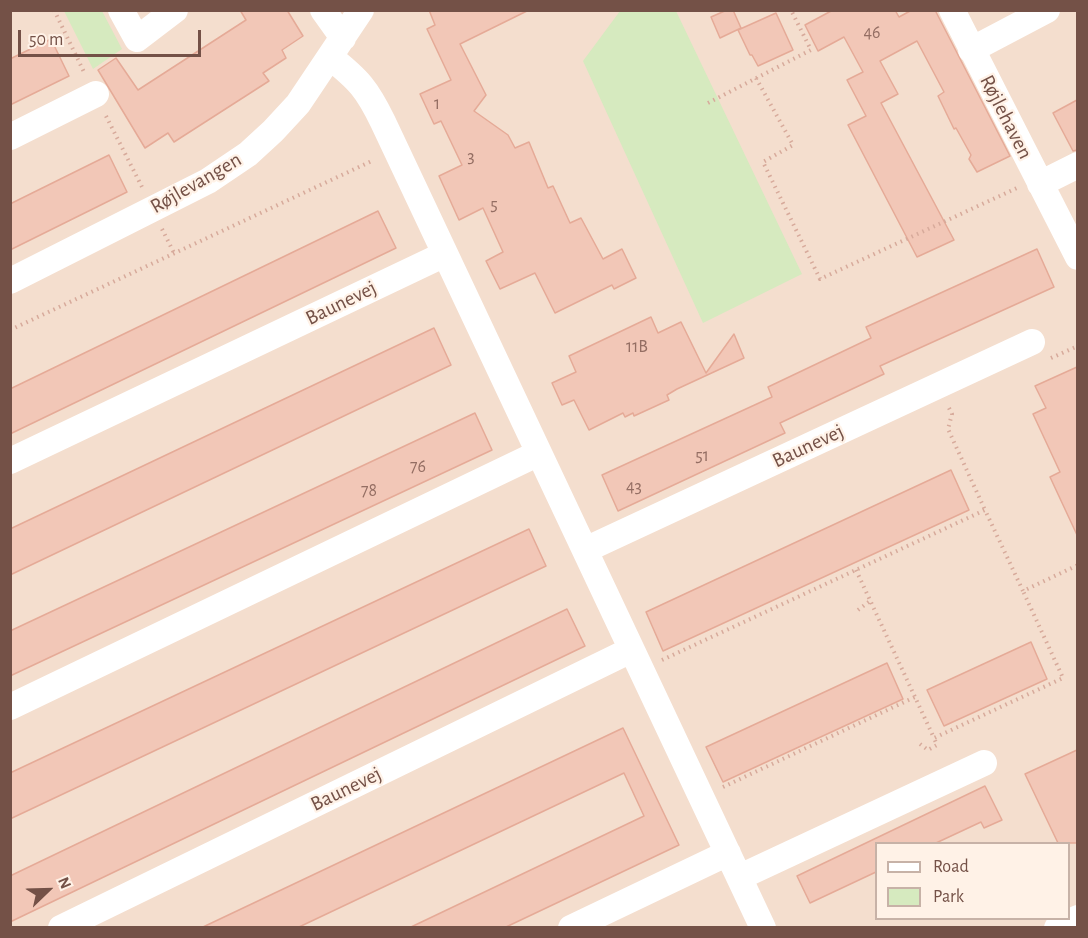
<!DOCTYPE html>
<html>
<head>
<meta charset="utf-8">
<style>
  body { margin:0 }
  #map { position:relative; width:1088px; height:938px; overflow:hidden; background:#fdeee0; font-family:"Alegreya Sans",sans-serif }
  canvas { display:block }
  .frame { position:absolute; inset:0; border:12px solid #745147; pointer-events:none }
  .legend { position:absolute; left:875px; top:842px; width:195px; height:78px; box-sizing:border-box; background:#fff2e7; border:2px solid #c7b2a7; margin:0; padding:8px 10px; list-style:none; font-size:18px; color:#745147 }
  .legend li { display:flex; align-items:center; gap:12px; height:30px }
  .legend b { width:30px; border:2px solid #c7b2a7 }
  .north { position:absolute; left:18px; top:860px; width:60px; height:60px; -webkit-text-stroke:4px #fff2e7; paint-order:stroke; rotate:67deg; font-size:16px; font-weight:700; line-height:24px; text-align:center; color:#745147 }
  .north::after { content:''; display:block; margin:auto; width:21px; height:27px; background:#745147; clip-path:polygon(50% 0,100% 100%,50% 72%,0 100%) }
  .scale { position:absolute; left:18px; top:30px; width:183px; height:27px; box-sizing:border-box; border:3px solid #745147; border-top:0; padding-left:8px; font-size:18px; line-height:21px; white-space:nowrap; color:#745147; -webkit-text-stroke:4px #fff2e7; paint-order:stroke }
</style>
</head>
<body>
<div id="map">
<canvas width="1088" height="938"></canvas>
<div class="frame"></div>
<ul class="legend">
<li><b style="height:8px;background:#fff"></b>Road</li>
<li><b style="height:16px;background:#d6eabf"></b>Park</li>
</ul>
<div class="north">N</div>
<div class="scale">50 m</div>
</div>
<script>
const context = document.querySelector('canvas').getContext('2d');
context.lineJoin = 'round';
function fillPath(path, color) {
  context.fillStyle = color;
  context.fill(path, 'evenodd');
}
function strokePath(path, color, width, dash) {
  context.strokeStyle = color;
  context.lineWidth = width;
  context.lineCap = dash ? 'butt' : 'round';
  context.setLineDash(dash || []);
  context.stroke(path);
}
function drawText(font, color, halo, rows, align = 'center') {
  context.font = font + ' "Alegreya Sans",sans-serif';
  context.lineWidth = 4.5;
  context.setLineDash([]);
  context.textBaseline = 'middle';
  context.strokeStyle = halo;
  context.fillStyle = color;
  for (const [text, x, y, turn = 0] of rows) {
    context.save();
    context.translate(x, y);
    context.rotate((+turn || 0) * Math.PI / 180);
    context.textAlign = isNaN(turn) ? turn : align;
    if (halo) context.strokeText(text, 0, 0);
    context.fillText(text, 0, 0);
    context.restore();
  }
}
const residential = new Path2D(`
  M10,11H1077V927H11ZM876,844H1068V918H876Z`);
const green = new Path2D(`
  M64,11H102L122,49L93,69Z
  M620,11H676L802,274L703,323L583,61Z`);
const building = new Path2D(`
  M240,10H287L303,36L282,50L286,58L263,73L269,81L174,142L168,133L145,148L98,70L116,58L138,90L246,20Z
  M429,10H529L460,44L486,95L474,111L508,135L515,148L529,142L548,188L553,186L570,223L581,218L603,259L622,249L636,278L614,289L612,285L555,313L535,273L500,289L486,261L503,252L483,208L459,220L439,176L462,165L441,121L434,124L420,94L451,80L427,29L435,25Z
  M727,10H733L741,28L720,38L711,17Z
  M833,10H895L899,17L912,10H935L1010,156L977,172L969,159L971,155L956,128L954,129L938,96L944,92L917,41L880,61L898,94L881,103L954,240L917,257L848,125L866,116L847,80L863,72L844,37L818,51L805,25Z
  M776,13L793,50L758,66L752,55H750L738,30Z
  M51,39L69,76L10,105V59Z
  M1077,100V150L1073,151L1053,113Z
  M109,155L127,192L10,250V204Z
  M378,211L396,248L10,434V389Z
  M1037,249L1054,287L880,366L884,374L780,423L785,433L618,511L602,475L772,397L768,387L871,338L866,327Z
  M651,317L658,333L681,322L706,373L734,334L744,358L677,389L667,395L669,400L634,416L633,413L625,417L623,413L589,430L574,400L562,405L552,383L576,372L569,356Z
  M434,328L451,365L10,575V529Z
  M1077,367V535L1050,477L1060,472L1033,414L1046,408L1035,386Z
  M475,413L492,450L10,676V631Z
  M951,470L969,510L663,651L646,612Z
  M529,529L546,566L10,819V773Z
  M567,609L585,646L10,922V876Z
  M1031,642L1047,679L944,726L927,690Z
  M887,663L903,699L723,782L706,747Z
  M623,728L679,845L506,927H411L644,816L624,773L299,927H203Z
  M1077,750V843H1058L1025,774Z
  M985,786L1002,820L984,828L981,822L936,843H876V872L810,903L797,876Z`);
const path = new Path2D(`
  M54,10L84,72
  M756,78L793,145L763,162L820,279L1017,188
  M708,103L811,50L791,10
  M106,116L142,187
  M162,229L174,253
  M10,330L374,160
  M1051,358L1078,346
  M949,408L952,414L948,429L985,510
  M856,570L934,738L1063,678L1023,591
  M858,610L870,601
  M662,660L985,510L1023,591L1078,565
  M920,744L928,750L937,745L934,738
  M723,787L915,697`);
const minor = new Path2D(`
  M121,10L137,39L175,10
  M323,10L343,38
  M952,10L1078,257
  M971,50L1047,10
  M330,57C359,80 367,89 383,122L763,928
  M10,137L96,94
  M1040,184L1078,165
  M10,281L208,181L248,154L273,131L298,104L361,10
  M10,461L445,254
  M585,550L1032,342
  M10,707L539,453
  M740,877L984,763
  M61,928L631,650
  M571,928L728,853
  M1057,928L1078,918`);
const numberNames = [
  ["46",872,33],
  ["1",437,104],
  ["3",471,157],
  ["5",494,205],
  ["11B",637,347],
  ["51",702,456],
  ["76",418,467],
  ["43",634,487],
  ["78",369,491]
];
const streetNames = [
  ["Røjlehaven",1006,117,63],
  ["Røjlevangen",196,183,-30],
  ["Baunevej",341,303,-26],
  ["Baunevej",808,446,-25],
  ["Baunevej",346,789,-26]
];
fillPath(residential, '#f4dece');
fillPath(green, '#d6eabf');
fillPath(building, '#f2c7b7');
strokePath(building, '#e5aa97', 1.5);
strokePath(path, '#d7aa9b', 4, [1.5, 4.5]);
strokePath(minor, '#fff', 26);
drawText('18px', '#946e63', null, numberNames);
drawText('21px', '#745147', '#fff2e7', streetNames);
</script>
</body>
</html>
